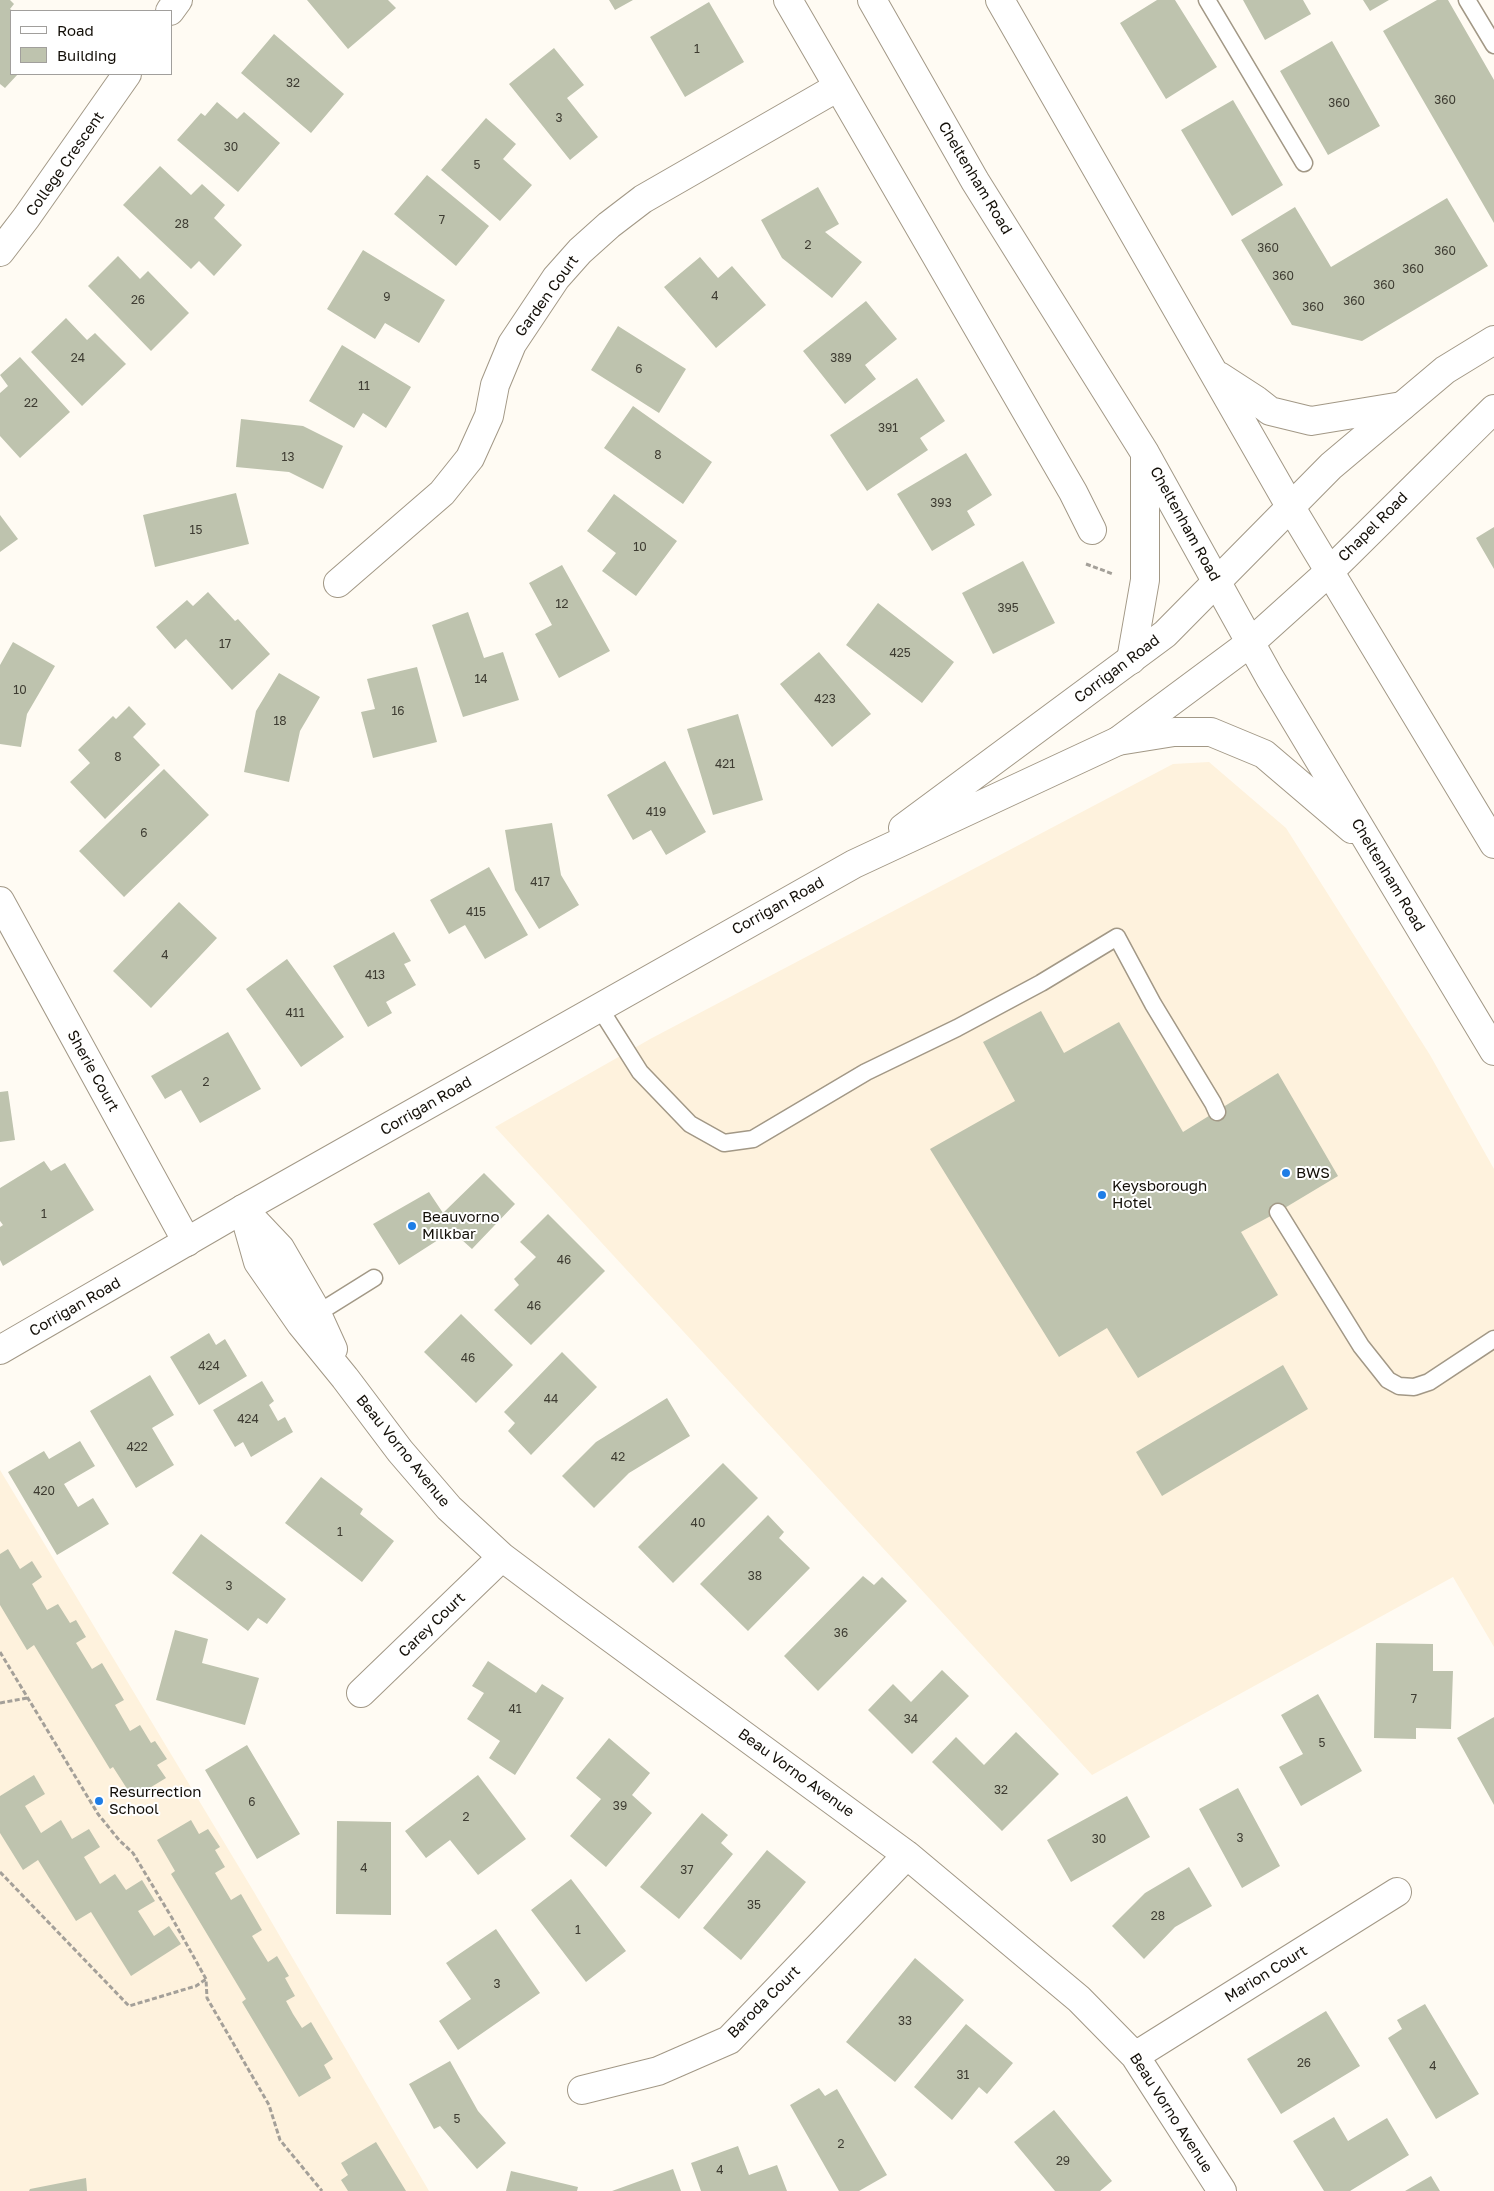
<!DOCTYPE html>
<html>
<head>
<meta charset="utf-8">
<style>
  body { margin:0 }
  #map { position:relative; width:1494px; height:2191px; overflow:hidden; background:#fffbf3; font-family:"Golos Text",sans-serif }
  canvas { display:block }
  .legend { position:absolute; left:10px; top:10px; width:162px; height:65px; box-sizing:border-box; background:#fff; border:1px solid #a19f9c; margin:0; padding:6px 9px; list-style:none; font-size:15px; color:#130f08 }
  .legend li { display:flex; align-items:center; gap:10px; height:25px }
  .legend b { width:25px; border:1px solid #a19f9c }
</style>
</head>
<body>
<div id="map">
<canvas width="1494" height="2191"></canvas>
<ul class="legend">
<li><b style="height:6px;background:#fff"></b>Road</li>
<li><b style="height:14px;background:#bec3ae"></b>Building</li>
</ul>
</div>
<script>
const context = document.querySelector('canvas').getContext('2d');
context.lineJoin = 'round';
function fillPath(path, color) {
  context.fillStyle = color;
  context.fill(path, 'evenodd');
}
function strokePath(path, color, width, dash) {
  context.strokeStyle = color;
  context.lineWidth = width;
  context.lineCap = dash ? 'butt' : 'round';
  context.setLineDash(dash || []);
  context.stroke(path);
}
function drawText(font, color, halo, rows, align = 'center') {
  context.font = font + ' "Golos Text",sans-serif';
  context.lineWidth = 4;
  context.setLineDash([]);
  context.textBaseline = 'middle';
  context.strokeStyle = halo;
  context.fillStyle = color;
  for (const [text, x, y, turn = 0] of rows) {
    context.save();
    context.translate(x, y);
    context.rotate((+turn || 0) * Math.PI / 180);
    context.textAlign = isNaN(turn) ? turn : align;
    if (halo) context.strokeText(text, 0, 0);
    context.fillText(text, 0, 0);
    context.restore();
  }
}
const built = new Path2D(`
  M1209,762L1286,828L1430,1055L1494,1169V1647L1453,1577L1092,1775L495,1127L652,1038L1173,764Z
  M0,1470L254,1892L429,2191H0Z`);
const building = new Path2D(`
  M0,0H10L14,4L10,9L13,11H11V74H18L5,88L0,84Z
  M307,0H388L396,8L348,49Z
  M609,0H633L615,10Z
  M1157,0H1175L1217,67L1166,99L1120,23Z
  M1243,0H1303L1311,14L1265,40Z
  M1363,0H1389L1370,11Z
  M1437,0H1448L1494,80V223L1383,31Z
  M709,2L744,62L685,97L650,37Z
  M274,34L344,94L311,133L241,73Z
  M1332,41L1380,126L1328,155L1280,71Z
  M554,48L584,85L567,98L598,137L570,160L509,84Z
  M1233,100L1283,185L1232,216L1181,130Z
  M217,102L237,119L244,112L280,143L238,192L177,140L201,113L205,116Z
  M486,118L516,144L503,159L532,185L500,221L441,170Z
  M160,166L191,195L202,184L225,205L214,218L242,245L214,276L199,261L191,269L123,205Z
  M427,175L489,226L456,266L394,214Z
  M818,187L839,224L825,232L862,262L832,298L782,258L761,220Z
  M1447,198L1488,266L1362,341L1292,325L1241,240L1295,207L1331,267Z
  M363,250L445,300L419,343L385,323L375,339L327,309Z
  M118,256L140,279L148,271L189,313L151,351L88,286Z
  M700,257L718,278L732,266L766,305L716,348L664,287Z
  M866,301L897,339L865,365L876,379L845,404L803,351Z
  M66,318L87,340L95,333L126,364L82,406L31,352Z
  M618,326L686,369L659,413L591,370Z
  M342,345L411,387L386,428L363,413L354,428L309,401Z
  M20,357L70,412L20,458L0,436V393L8,386L0,375Z
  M917,378L945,421L920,438L928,450L867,491L830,435Z
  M633,406L712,462L683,504L604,448Z
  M241,419L303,426L343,446L323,489L289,472L236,467Z
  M966,453L992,495L967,511L975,525L932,551L897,494Z
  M236,493L249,544L155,567L143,515Z
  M614,494L677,541L636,596L602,571L616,553L587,531Z
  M0,515L18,539L0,552Z
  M1494,527V569L1476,538Z
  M1023,561L1055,623L993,654L962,593Z
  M562,565L610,651L559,678L535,634L552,625L529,583Z
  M208,592L235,621L238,619L270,654L232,690L186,639L175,649L156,627L187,600L193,606Z
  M878,603L954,662L922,703L846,645Z
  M468,612L484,658L503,652L519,700L463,717L432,625Z
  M13,642L55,666L27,714L21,747L0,744V665Z
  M819,652L871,714L832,747L780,684Z
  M417,667L437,742L373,758L361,712L375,709L367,679Z
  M279,673L320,697L300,731L289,782L244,772L256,711Z
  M129,706L146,724L133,737L160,765L105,819L70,782L90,763L78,750L113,716L116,719Z
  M738,714L763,800L713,815L687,729Z
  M665,761L706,832L666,855L651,830L633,840L607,795Z
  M164,769L209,815L124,897L79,851Z
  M552,823L561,875L579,905L539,929L515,890L505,830Z
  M489,867L528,935L485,959L465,925L449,934L430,900Z
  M179,902L217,938L151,1008L113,971Z
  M394,932L411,961L404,964L416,985L386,1002L392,1013L368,1027L333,966Z
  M287,959L344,1037L301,1067L246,989Z
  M1041,1011L1064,1053L1119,1022L1183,1132L1278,1073L1338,1176L1278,1212L1241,1232L1278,1295L1138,1378L1107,1328L1059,1357L930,1149L1015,1101L983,1042Z
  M228,1032L261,1089L200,1123L181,1090L165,1099L151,1076Z
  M8,1091L15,1140L0,1142V1092Z
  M44,1161L51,1171L65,1163L94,1210L3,1266L0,1260V1227L3,1225L0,1221V1188Z
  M484,1173L515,1204L472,1249L452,1231L399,1265L373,1224L429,1192L443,1213Z
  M548,1214L605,1271L531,1345L494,1310L519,1285L514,1279L536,1257L520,1242Z
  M461,1314L513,1365L476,1403L424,1352Z
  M209,1333L216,1345L225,1339L247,1376L199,1405L170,1357Z
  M562,1352L597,1387L531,1455L508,1431L515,1423L504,1412Z
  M1283,1365L1308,1409L1162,1496L1136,1452Z
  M150,1375L174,1415L152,1428L174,1465L136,1488L90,1411Z
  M262,1381L274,1401L269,1405L278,1421L285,1417L293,1432L251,1457L243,1442L235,1447L213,1410Z
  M667,1398L690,1436L629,1473L594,1508L562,1476L596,1442Z
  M80,1441L95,1466L64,1484L78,1507L93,1498L109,1524L57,1555L8,1472L44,1451L49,1459Z
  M723,1463L758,1498L673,1583L638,1547Z
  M321,1477L363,1509L360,1514L394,1541L362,1582L285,1523Z
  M768,1515L784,1532L779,1538L810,1568L748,1631L700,1584Z
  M201,1534L286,1599L267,1624L258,1618L248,1631L172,1573Z
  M8,1549L20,1569L32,1561L42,1577L32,1584L47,1610L58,1604L70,1623L76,1620L86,1637L76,1643L92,1669L102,1663L124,1700L115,1705L130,1731L140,1725L151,1743L155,1741L167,1759L157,1765L166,1778L133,1798L113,1767L110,1769L34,1645L27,1650L0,1605V1554Z
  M863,1576L874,1585L882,1577L907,1601L818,1691L784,1656Z
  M175,1630L208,1639L202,1663L259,1678L245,1725L156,1700Z
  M1376,1643L1433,1644V1671H1453L1451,1729L1416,1728V1739L1374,1738Z
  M488,1661L536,1693L542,1684L564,1698L515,1775L489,1758L500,1741L467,1719L484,1693L472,1686Z
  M942,1670L969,1696L912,1754L868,1710L893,1684L911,1702Z
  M1318,1694L1362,1771L1301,1806L1279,1767L1303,1754L1281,1715Z
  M1494,1717V1805L1457,1738Z
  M1016,1732L1059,1774L1002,1831L932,1762L956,1737L984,1765Z
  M609,1738L650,1773L632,1795L652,1813L606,1867L570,1836L601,1799L576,1778Z
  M247,1745L300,1834L257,1859L205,1770Z
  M34,1775L45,1794L25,1806L41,1833L61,1820L72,1839L89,1829L100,1847L84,1857L100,1884L115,1874L126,1890L142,1880L155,1901L138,1911L154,1936L169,1926L181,1944L131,1976L91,1912L76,1921L38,1860L23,1870L0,1833V1796Z
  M478,1775L526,1839L478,1875L450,1840L426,1858L405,1831Z
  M1238,1788L1280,1866L1242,1888L1199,1809Z
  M1127,1796L1150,1837L1071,1882L1047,1840Z
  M702,1813L728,1835L721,1843L733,1854L679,1919L640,1887Z
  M191,1820L199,1834L208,1829L220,1847L215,1850L225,1867L215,1873L231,1900L241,1894L262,1930L252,1936L268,1962L277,1956L289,1976L285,1978L295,1996L286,2001L293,2014L302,2028L311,2022L333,2059L324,2065L331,2078L299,2097L242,2002L246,1999L171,1874L175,1871L157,1840Z
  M337,1821L391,1822V1915L336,1914Z
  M767,1850L806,1882L741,1960L703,1928Z
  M1189,1867L1212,1906L1175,1927L1144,1959L1112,1926L1145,1893Z
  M571,1879L626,1951L586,1982L531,1910Z
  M496,1929L540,1993L458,2050L439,2021L471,1999L446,1963Z
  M915,1958L964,2000L895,2082L846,2042Z
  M1425,2004L1479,2094L1436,2119L1388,2038L1402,2029L1397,2020Z
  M1326,2011L1360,2066L1281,2114L1247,2059Z
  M966,2024L1013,2063L987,2094L979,2087L952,2120L914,2087Z
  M450,2061L478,2111L506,2143L477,2169L440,2126L434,2129L409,2084Z
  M819,2088L825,2096L837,2089L887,2175L859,2191H839L790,2105Z
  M1054,2110L1112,2181L1100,2191H1055L1014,2142Z
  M1334,2117L1348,2141L1387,2118L1409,2155L1350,2191H1324L1293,2141Z
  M376,2142L406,2191H348L341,2180L348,2175L341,2163Z
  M738,2146L749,2175L777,2165L787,2191H701L691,2163Z
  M673,2169L681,2191H612Z
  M511,2171L578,2187L577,2191H506Z
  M1431,2176L1440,2191H1405Z
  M86,2178L87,2191H29L30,2189Z`);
const path = new Path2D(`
  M1086,564L1113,574
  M0,1652L98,1814L119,1840L133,1853L172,1918L206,1979L207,1998L269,2105L280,2140L322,2191
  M0,1703L27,1698
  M0,1872L129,2006L196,1986L206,1979`);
const service = new Path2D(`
  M1207,0L1304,163
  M1467,0L1494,45
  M599,1007L640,1072L690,1124L724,1143L753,1139L866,1072L957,1028L1041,983L1117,937L1153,1004L1213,1103L1217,1112
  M1278,1212L1361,1346L1388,1380L1399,1386L1414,1387L1429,1382L1494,1339
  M310,1318L374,1278`);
const minor = new Path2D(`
  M788,0L1073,492L1092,530
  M170,11L178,0
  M0,252L26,218L127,74
  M338,583L442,493L470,458L489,416L495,385L512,344L556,278L580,251L609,225L643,199L838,87
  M0,901L187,1242
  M243,1209L258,1262L301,1324L345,1378L400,1451L449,1508L502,1557L570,1608L907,1855L1079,1999L1135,2056L1222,2191
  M245,1211L280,1248L313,1305L333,1349
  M361,1693L502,1557
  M1135,2056L1397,1892
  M582,2090L658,2071L729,2040L907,1855`);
const secondary = new Path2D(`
  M903,828L1165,634L1331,466L1445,370L1494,340
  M0,1350L243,1209L854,864L1118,741L1250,643L1330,571L1494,409`);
const primary = new Path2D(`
  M872,0L975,181L1145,453L1270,678L1494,1051
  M1000,0L1290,506L1494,844
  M1219,376L1256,400L1270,411L1311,421L1402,406
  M1131,660L1145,580V453
  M1118,741L1174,732H1211L1264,754L1352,829`);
const markers = [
  [1286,1173,5,"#1e7de6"],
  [1102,1195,5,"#1e7de6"],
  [412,1226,5,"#1e7de6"],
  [99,1801,5,"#1e7de6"]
];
const numberNames = [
  ["1",697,49],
  ["32",293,83],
  ["360",1445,100],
  ["360",1339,103],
  ["3",559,118],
  ["30",231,147],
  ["5",477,165],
  ["7",442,220],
  ["28",182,224],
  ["2",808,245],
  ["360",1268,248],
  ["360",1445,251],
  ["360",1413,269],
  ["360",1283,276],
  ["360",1384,285],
  ["4",715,296],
  ["9",387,297],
  ["26",138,300],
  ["360",1354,301],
  ["360",1313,307],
  ["24",78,358],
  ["389",841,358],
  ["6",639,369],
  ["11",364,386],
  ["22",31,403],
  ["391",888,428],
  ["8",658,455],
  ["13",288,457],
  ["393",941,503],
  ["15",196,530],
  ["10",640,547],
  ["12",562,604],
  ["395",1008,608],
  ["17",225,644],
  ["425",900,653],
  ["14",481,679],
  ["10",20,690],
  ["423",825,699],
  ["16",398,711],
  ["18",280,721],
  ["8",118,757],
  ["421",725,764],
  ["419",656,812],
  ["6",144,833],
  ["417",540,882],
  ["415",476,912],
  ["4",165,955],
  ["413",375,975],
  ["411",295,1013],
  ["2",206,1082],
  ["1",44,1214],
  ["46",564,1260],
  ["46",534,1306],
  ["46",468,1358],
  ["424",209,1366],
  ["44",551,1399],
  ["424",248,1419],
  ["422",137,1447],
  ["42",618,1457],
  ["420",44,1491],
  ["40",698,1523],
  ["1",340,1532],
  ["38",755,1576],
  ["3",229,1586],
  ["36",841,1633],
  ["7",1414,1699],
  ["41",515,1709],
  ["34",911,1719],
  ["5",1322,1743],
  ["32",1001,1790],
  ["6",252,1802],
  ["39",620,1806],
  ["2",466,1817],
  ["3",1240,1838],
  ["30",1099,1839],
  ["4",364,1868],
  ["37",687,1870],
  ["35",754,1905],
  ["28",1158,1916],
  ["1",578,1930],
  ["3",497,1984],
  ["33",905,2021],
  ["26",1304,2063],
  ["4",1433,2066],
  ["31",963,2075],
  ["5",457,2119],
  ["2",841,2144],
  ["29",1063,2161],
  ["4",720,2170]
];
const streetNames = [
  ["College Crescent",65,164,-55],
  ["Cheltenham Road",975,178,59],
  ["Garden Court",547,296,-54],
  ["Cheltenham Road",1185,524,61],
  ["Chapel Road",1373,527,-45],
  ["Corrigan Road",1117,669,-37],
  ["Cheltenham Road",1388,875,59],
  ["Corrigan Road",778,906,-29],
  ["Sherie Court",93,1071,61],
  ["Corrigan Road",426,1106,-30],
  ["Corrigan Road",75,1307,-30],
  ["Beau Vorno Avenue",403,1451,51],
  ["Carey Court",432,1625,-44],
  ["Beau Vorno Avenue",796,1773,36],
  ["Marion Court",1266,1974,-32],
  ["Baroda Court",764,2002,-45],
  ["Beau Vorno Avenue",1171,2113,57]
];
const poiNames = [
  ["BWS",1296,1173],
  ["Keysborough",1112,1186],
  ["Hotel",1112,1203],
  ["Beauvorno",422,1217],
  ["Milkbar",422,1234],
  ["Resurrection",109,1792],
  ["School",109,1809]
];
fillPath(built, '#fef2dd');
fillPath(building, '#bec3ae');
strokePath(service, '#a29886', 19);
strokePath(minor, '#a29886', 30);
strokePath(secondary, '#a29886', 30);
strokePath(primary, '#a29886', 30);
strokePath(path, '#a4a099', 3, [5, 2.5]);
strokePath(service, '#fff', 16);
strokePath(minor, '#fff', 28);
strokePath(secondary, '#fff', 28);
strokePath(primary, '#fff', 28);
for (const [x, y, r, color] of markers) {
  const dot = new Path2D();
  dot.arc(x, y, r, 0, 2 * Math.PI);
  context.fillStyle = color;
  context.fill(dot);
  strokePath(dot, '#fff', 2);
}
drawText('12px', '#3e3c32', null, numberNames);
drawText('15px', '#130f08', '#fff', streetNames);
drawText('15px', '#130f08', '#fff', poiNames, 'left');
</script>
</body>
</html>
